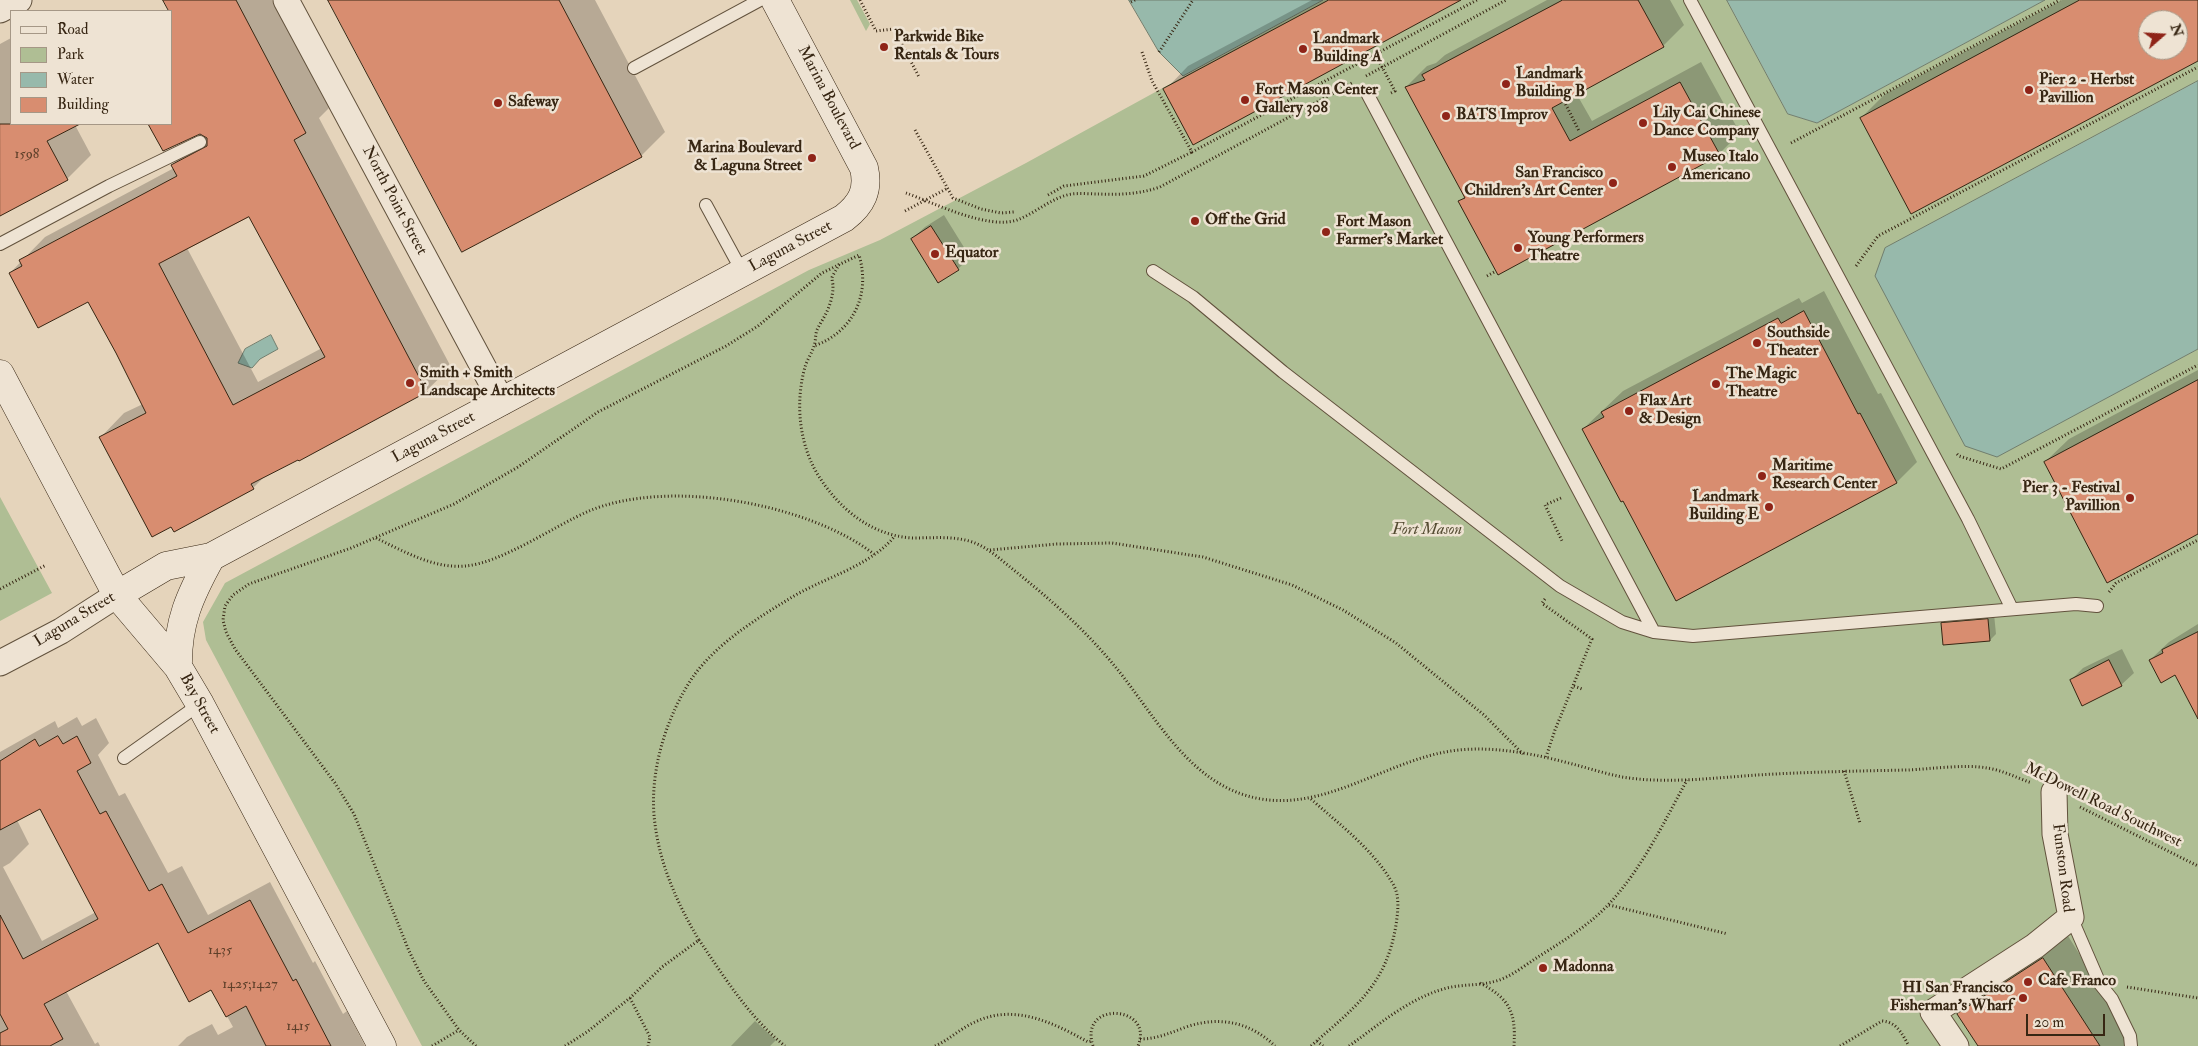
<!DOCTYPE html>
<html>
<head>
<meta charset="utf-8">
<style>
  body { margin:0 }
  #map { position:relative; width:2198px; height:1046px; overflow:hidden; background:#e5d4bb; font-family:"IM FELL Double Pica",serif }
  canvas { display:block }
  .legend { position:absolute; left:10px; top:10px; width:162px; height:115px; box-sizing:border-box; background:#eee3d3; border:1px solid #a59786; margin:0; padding:6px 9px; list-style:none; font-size:15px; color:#372613 }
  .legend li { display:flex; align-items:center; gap:10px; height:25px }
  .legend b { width:25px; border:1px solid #a59786 }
  .north { position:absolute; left:2138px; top:10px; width:50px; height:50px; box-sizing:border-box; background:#eee3d3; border:1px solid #a59786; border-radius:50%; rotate:71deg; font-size:14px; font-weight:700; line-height:20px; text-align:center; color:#372613 }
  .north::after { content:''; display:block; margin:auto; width:18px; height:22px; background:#8f2418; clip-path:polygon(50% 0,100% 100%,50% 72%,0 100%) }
  .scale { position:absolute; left:2026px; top:1014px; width:79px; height:22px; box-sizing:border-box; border:2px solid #372613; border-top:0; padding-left:6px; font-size:15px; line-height:18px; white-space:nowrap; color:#372613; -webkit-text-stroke:4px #eee3d3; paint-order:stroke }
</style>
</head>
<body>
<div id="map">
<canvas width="2198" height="1046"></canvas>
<ul class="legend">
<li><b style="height:6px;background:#eee3d3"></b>Road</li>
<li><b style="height:14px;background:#afbe94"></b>Park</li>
<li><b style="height:14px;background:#97b9ab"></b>Water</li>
<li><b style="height:14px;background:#d88d70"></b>Building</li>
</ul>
<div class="north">N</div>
<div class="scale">20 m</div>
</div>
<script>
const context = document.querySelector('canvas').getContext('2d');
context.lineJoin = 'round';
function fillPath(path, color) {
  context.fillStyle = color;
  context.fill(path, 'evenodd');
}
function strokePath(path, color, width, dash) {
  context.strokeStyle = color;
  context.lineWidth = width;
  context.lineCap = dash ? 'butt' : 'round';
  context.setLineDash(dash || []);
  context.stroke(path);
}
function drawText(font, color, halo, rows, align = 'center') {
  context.font = font + ' "IM FELL Double Pica",serif';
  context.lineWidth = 5;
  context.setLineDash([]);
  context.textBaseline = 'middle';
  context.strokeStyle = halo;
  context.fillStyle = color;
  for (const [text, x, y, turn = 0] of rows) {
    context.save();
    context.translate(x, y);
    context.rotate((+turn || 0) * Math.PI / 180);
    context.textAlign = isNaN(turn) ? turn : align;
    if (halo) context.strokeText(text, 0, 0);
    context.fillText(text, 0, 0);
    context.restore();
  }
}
const green = new Path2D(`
  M850,0H857L870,24L866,31Z
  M1323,0H1727L1788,114L1817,123L2045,0H2198V81L1886,248L1997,456L2198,349V1046H422L206,640L203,622L225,583L809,270L880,240L1026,163ZM2148,20H2178V50H2148Z
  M0,497L52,593L0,621Z`);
const water = new Path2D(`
  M1129,0H1323L1183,76L1159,52Z
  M1727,0H2045L1817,123L1788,114Z
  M2198,81V349L1997,457L1965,446L1875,276L1885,248Z
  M271,335L278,349L260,359L252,368L238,363L245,349Z`);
const shadow = new Path2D(`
  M165,0H272L329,108L319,118L451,367L426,391L299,460V458L266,475L253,488L100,438L124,413L143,404L88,301L10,273L45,237L174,168L172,165L196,141L207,136L201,133L163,149L149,124H171V11ZM250,215L322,348L258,382L187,248Z
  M330,0H595L665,132L641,156L463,251Z
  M1312,0H1460L1165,90L1188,66Z
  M1547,0H1670L1684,25L1663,46L1576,93L1592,121L1701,62L1740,133L1719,154L1459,202L1465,196L1406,87L1427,66L1436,63L1445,55Z
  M2062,0H2198V59L1861,118L1885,94ZM2148,20H2178V50H2148Z
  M11,38V124H77L75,125L91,155L67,179L0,215V44Z
  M944,215L970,257L958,269L912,239L925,227Z
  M1824,291L1878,394L1881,393L1917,462L1897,482L1677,599L1624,499L1583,429L1623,391L1799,298L1802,303Z
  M2198,370V533L2045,462L2069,439Z
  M1994,614L1996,634L1990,640L1942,624L1948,618Z
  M2198,624V716L2176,673L2150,660L2169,642Z
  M2122,649L2134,673L2121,685L2071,680L2083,668Z
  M77,717L82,726L96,718L109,743L98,755L119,796L125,793L168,873L182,866L208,915L270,882L313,963L315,961L343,1014L347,1011L365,1046H178L187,1037L212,1024L218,1035L233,1027L212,989L159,941L66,991L95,1044L98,1042L100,1046H0V752L55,721L58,728ZM40,807L96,912L42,941L3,867L10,863L29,844L17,820Z
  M2068,936L2137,1046H1980L1959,1014L1983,991Z
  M755,1021L776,1040L770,1046H731Z`);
const building = new Path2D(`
  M163,0H236L306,133L294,140L427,392L299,461L298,460L251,484L254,489L174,532L171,527L152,537L99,437L146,413L116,353L88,302L38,328L9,273L22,266L19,260L177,176L171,165L207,146V138L200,134L163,151L148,124H171V11H169ZM249,217L325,357L233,405L159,264Z
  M328,0H559L642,157L462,252Z
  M1329,0H1461L1193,145L1163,89Z
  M1563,0H1638L1664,47L1552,108L1570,141L1680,82L1720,155L1498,275L1458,201L1465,198L1405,87L1425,80L1422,75Z
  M2080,0H2198V61L1911,214L1860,118ZM2148,20H2178V50H2148Z
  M0,124H80L47,141L68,180L0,216Z
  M931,226L959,270L938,283L911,239Z
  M1804,311L1858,414L1860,413L1897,483L1676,601L1623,501L1621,502L1582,429L1604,417L1601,412L1778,318L1781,323Z
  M2198,380V534L2107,583L2044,462Z
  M1988,619L1990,641L1943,645L1941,623Z
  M2198,632V719L2175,675L2161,683L2149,660L2163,653L2162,650Z
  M2109,660L2122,686L2082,706L2070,680Z
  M58,736L63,744L77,736L91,763L77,771L100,814L106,811L149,891L162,884L188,933L250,900L293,981L296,979L331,1046H266L246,1006L226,1017L211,990L189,1002L158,943L44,1004L63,1039L50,1046H0V1033L8,1029L0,1014V915L23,959L98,919L40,809L0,830V761L35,739L39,746Z
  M2043,958L2100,1046H1978L1957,1014Z`);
const path = new Path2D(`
  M860,0L876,31L894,29L919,77
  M1131,2L1135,0
  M1142,52L1152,81L1192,152L1477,0
  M1159,52L1193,0
  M1375,54L1395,91L1389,94
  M1366,76L1506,0
  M1564,101L1579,131
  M915,130L953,198L981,209L1001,213L1014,212
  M1791,143L2060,0
  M906,193C934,203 988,230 1017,220C1036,213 1052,197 1072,194C1081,193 1091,194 1099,194C1120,195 1140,194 1160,187L1352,83
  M1048,195L1064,186L1144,176L1192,152
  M905,211L948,188
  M839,264C838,267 832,276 832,278C832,281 833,284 833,286C833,294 831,302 828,309C825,317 820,323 817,330C815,335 816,341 814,346C812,353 807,360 805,367C795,402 799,444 818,475C839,509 872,536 913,538C932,538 951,536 969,541C987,546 1001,560 1015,571C1050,599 1084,629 1113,664C1155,714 1189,787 1261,799C1328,810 1386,761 1451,751C1492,745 1536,754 1576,765C1591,769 1607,774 1622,777C1666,784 1713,778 1757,775C1807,772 1857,771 1908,770C1929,769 1967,764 1987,768C2002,770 2017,778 2032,783
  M1856,266L1878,236L2198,67
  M1487,276L1496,271
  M1957,454L1959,456L2001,469L2198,365
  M1561,498L1545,505L1563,543
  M376,538C403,551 434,569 465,566C502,563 554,526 589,511C668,478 807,503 874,554
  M990,550L1057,544L1112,543L1203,557L1292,585L1343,610L1396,643L1484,715L1523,754
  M0,589L46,565
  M2109,592L2116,583L2198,540
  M1545,599L1542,603L1543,604L1592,639L1555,730L1546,757
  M1574,686L1582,689
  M1844,771L1860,823
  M1311,799C1340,825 1373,849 1393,884C1400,896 1398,911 1396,925C1386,986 1355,1007 1311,1046
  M2080,807L2198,866
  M1609,905L1728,934
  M699,940C725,978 749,1017 785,1046
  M1480,983C1510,999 1516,1012 1514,1046
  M2127,987L2198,998
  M630,998L650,1037L648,1046
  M1140,1039C1158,1039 1172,1032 1189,1026C1222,1016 1251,1023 1275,1046
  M1317,1041L1323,1046
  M432,1046L459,1030
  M476,1046L459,1030L424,981L409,951L354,814L335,783L235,649L226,632L223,620L225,606L233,595L249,584L351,548L454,504L518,467L598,412L726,346L758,326L822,273L859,255C871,295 853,332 814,346
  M565,1046L587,1032L630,998L662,967L699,940C678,905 660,865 655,824C648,774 666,715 695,674C718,643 756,619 789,599C824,577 868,568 895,536
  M935,1046C949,1040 961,1028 975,1022C1014,1003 1054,1023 1088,1042L1092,1041
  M1093,1046C1078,1000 1155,1005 1138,1046
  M1349,1046C1380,1024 1409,998 1447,988C1463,984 1480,986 1496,981C1511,977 1525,965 1538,957C1563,941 1588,926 1608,905C1642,869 1664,822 1687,780
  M1840,1046L1882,1021C1897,1022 1902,1034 1909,1046`);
const lane = new Path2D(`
  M1690,0L1968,519L2012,609
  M634,68L760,0
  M1368,95L1654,632
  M706,205L743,273
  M0,244L109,186L200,142
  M1153,271L1193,297L1283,372L1560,586L1622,622L1654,632L1693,636L2076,604L2097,606
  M124,758L200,704
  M2071,917L2100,984L2112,999L2130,1036L2131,1046`);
const street = new Path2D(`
  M286,0L502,402
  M0,10L19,0
  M0,663L61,631L117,595
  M1956,1046L1933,1012L2035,946L2071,917L2055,834L2054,792`);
const secondary = new Path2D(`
  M0,374L117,595L178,667L200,704L382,1046
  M117,595L166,566L211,557L844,218C862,204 869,190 864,168L775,0
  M178,667C177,623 190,595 211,557`);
const markers = [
  [884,47,5,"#8f2418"],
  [1303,49,5,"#8f2418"],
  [1506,84,5,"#8f2418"],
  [2029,90,5,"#8f2418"],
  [1245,100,5,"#8f2418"],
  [498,103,5,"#8f2418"],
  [1446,116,5,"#8f2418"],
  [1643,123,5,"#8f2418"],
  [812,158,5,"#8f2418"],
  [1672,167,5,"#8f2418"],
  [1613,183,5,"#8f2418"],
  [1195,221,5,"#8f2418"],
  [1326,232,5,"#8f2418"],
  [1518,248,5,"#8f2418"],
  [935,254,5,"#8f2418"],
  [1757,343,5,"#8f2418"],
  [410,383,5,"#8f2418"],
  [1716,384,5,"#8f2418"],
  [1629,411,5,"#8f2418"],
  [1762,476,5,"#8f2418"],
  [2130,498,5,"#8f2418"],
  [1769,507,5,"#8f2418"],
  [1543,968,5,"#8f2418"],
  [2028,982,5,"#8f2418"],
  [2023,998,5,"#8f2418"]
];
const numberNames = [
  ["1598",27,155],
  ["1435",220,951],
  ["1425;1427",250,985],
  ["1415",298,1027]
];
const poiNames = [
  ["Parkwide Bike",894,38],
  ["Rentals & Tours",894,56],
  ["Landmark",1313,40],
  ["Building A",1313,58],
  ["Landmark",1516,75],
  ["Building B",1516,93],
  ["Pier 2 - Herbst",2039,81],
  ["Pavillion",2039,99],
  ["Fort Mason Center",1255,91],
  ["Gallery 308",1255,109],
  ["Safeway",508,103],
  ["Lily Cai Chinese",1653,114],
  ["Dance Company",1653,132],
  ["BATS Improv",1456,116],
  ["Marina Boulevard",802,149,"right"],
  ["& Laguna Street",802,167,"right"],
  ["Museo Italo",1682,158],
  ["Americano",1682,176],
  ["San Francisco",1603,174,"right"],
  ["Children's Art Center",1603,192,"right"],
  ["Off the Grid",1205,221],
  ["Fort Mason",1336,223],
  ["Farmer's Market",1336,241],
  ["Young Performers",1528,239],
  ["Theatre",1528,257],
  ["Equator",945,254],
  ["Southside",1767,334],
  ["Theater",1767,352],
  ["Smith + Smith",420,374],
  ["Landscape Architects",420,392],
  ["The Magic",1726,375],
  ["Theatre",1726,393],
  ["Flax Art",1639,402],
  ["& Design",1639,420],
  ["Maritime",1772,467],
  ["Research Center",1772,485],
  ["Pier 3 - Festival",2120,489,"right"],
  ["Pavillion",2120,507,"right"],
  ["Landmark",1759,498,"right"],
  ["Building E",1759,516,"right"],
  ["Madonna",1553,968],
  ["Cafe Franco",2038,982],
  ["HI San Francisco",2013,989,"right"],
  ["Fisherman's Wharf",2013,1007,"right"]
];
const streetNames = [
  ["Marina Boulevard",828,98,62],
  ["North Point Street",394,201,62],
  ["Laguna Street",791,247,-28],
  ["Laguna Street",434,438,-28],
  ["Laguna Street",75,620,-31],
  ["Bay Street",199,704,61],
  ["McDowell Road Southwest",2103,806,26],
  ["Funston Road",2062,868,83]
];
const parkNames = [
  ["Fort Mason",1427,531]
];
fillPath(green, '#afbe94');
fillPath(water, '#97b9ab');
strokePath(water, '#717e6e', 1);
fillPath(shadow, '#0003');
fillPath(building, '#d88d70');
strokePath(building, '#372613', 1);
strokePath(lane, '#62523d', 14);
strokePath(street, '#62523d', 27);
strokePath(secondary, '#372613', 29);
strokePath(path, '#372613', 3, [1, 2.5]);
strokePath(lane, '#eee3d3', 12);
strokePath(street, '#eee3d3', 25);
strokePath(secondary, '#eee3d3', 28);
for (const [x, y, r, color] of markers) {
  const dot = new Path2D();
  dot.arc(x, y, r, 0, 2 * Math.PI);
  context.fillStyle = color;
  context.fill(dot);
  strokePath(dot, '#eee3d3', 2);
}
drawText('14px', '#5f402a', null, numberNames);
drawText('bold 16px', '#372613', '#eee3d3', poiNames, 'left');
drawText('16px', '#372613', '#eee3d3', streetNames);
drawText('italic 16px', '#554c33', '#eee3d3', parkNames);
</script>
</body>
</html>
